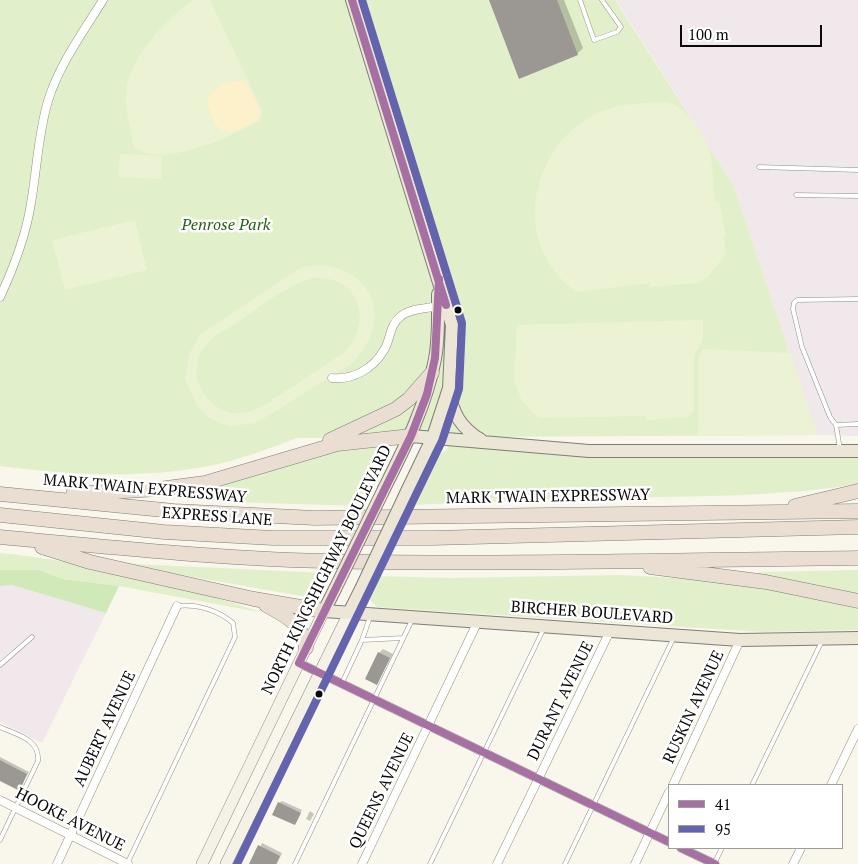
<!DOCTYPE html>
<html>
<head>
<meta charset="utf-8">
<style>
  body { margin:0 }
  #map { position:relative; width:858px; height:864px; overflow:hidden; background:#f9f6ec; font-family:"PT Serif",serif }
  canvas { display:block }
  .legend { position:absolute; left:668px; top:784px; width:175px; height:65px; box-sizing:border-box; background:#fff; border:1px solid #9d9d9d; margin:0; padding:6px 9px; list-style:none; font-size:15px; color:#090909 }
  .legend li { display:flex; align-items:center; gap:10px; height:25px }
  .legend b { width:25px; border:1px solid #9d9d9d }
  .scale { position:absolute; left:680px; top:25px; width:142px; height:22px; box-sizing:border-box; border:2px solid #090909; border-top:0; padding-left:6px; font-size:15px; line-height:18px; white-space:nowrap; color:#090909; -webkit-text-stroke:4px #fff; paint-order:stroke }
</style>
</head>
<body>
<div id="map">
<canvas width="858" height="864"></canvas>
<ul class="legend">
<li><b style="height:6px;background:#a670a3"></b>41</li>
<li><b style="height:6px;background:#6364ad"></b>95</li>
</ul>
<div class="scale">100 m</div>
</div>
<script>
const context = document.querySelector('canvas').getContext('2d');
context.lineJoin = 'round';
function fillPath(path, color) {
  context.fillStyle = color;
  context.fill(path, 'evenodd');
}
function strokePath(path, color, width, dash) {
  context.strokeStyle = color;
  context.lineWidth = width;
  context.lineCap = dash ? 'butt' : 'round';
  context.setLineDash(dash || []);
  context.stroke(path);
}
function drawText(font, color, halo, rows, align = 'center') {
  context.font = font + ' "PT Serif",serif';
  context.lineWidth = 5;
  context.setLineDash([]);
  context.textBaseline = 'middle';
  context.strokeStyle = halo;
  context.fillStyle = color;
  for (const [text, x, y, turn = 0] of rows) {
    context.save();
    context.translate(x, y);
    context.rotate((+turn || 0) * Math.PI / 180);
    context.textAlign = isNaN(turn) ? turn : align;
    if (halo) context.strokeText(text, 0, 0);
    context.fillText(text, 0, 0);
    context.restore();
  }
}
const industrial = new Path2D(`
  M616,0H858V436L817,435L733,184Z
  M12,585L106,613L42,743L0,722V586Z`);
const green = new Path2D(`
  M0,0H615L733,184L817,435L297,438C268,449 239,460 209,466C141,479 68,475 0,466Z
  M448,444L553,455L858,457V484C778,497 696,496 615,498C547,499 478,502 410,505L434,457L447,450Z
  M376,445L384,451L380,454L384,466L365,506L227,502L155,497L156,494L329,451Z
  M0,553C90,562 178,585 264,613L119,586L63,579L39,570H0Z
  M113,563L325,573L324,593L307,597Z
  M858,570V595L759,575V572Z
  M622,575L711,580L762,587L858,608V630L761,632L377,607L367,597L376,576L449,578Z`);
const forest = new Path2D(`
  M0,570H39L63,579L119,586L106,613L12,585L0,586Z`);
const sand = new Path2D(`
  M241,80L249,86L261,112L258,120C250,124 240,131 232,132C214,134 208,113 207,98C217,85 225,82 241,80Z`);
const pitch = new Path2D(`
  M194,0H210L263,112L259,121C231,136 162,170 134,147C131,130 125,110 126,93C128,59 166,18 194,0ZM241,80L249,86L261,113L257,120C250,124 240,131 232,132C214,134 207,113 207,98C217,85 225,82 241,80Z
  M667,102C683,105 702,131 708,146C713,160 713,186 715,201H719L726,236L724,237L725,255L708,277L698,283L650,287L649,283L576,292C568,285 560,279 554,270C516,220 539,144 592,116C615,103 641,103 667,102Z
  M120,154L162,156L161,179L118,177Z
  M135,220L147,270L65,290L52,240Z
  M322,265C379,272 391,326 351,364L256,423L231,426L219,423L206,415L197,405L185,379L189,354L200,335L295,271L307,266ZM313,278C359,275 374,320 345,352C325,365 305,378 284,392C273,399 261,409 248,412C210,421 180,374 207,344C213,336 226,330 235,324C259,308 285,286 313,278Z
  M703,320V340L694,355V411L687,417L646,420L645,416L538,418L521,399L514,380L517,325Z
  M703,349L790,353L817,435L698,436L699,355Z`);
const shadow = new Path2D(`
  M490,0H564L583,48L577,54Z
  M383,649L393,654L377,683L379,653Z
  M0,757L29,772L20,787L0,780Z
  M282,801L302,810L295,824L279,803Z
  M310,811L314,814L310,821L306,819Z
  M262,843L282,853L277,864H250Z`);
const building = new Path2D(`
  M489,0H557L578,55L519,79Z
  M378,652L390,658L377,685L365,679Z
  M0,760L27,774L21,788L18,790L0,781Z
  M278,802L301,813L295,825L272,815Z
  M258,845L280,856L276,864H249Z`);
const service = new Path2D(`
  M580,0L594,40L617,32L621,27L602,0
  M759,167L858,170
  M796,195L858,196
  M858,299L797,300L794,303L793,309L802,347L830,417L836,425L858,424
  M836,425L840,449
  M362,640L403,638
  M0,665L32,637
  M342,683L362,640L370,617
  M0,727C17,735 40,739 38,761L0,840
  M752,785L822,641
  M127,864L235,637L233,623C218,610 197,604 178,606
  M295,864L412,620
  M430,864L544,628
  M565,864L674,637
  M714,864L722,848`);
const minor = new Path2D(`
  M0,297C14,267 26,236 31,203C37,169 38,134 48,101C59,65 83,32 103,0
  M332,378C353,380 373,369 384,350C391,339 389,325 401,316C411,308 426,309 438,306
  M299,663L669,842
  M673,785L740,640
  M831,785L858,729
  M0,800L128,864
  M681,848L715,864
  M57,864L177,606
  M362,864L478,621
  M497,864L610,631
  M635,864L669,792
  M793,864L801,848`);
const secondary = new Path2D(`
  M202,864L324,611
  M226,864L349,613`);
const primary = new Path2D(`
  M352,0L452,325L449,388L433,437L408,489
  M449,390C452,413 461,428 481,440
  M411,436L589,451H858
  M384,489C405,447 426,406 435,359C439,338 438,315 438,294
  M335,589L324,611L740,640L858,638
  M349,613L361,589`);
const motorway = new Path2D(`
  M330,440L396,409L409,399L432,373
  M0,494L174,511L315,518L858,511
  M73,494L159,489L205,483L337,444L411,436
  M795,506L858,491
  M0,515L164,532L273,538H432L858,527
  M0,537C108,547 215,558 323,561C501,565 680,560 858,558
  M42,547L90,562L254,599L324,611
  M650,567L766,582L858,601
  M266,605C286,616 303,624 306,648`);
const primaryBridge = new Path2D(`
  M335,589L384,489
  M361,589L408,489`);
const bus1 = new Path2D(`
  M352,0L446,305
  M439,279L435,358L427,394L411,436L299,663L669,842
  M681,848L715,864`);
const bus2 = new Path2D(`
  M237,864L442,441L459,389L462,323L362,0`);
const markers = [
  [458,310,4.5,"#090909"],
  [319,694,4.5,"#090909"]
];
const parkNames = [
  ["Penrose Park",226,225]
];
const streetNames = [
  ["MARK TWAIN EXPRESSWAY",145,489,5],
  ["MARK TWAIN EXPRESSWAY",548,497,-1],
  ["EXPRESS LANE",217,517,4],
  ["NORTH KINGSHIGHWAY BOULEVARD",327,570,-64],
  ["BIRCHER BOULEVARD",592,613,4],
  ["DURANT AVENUE",561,701,-64],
  ["RUSKIN AVENUE",694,707,-65],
  ["AUBERT AVENUE",105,729,-65],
  ["QUEENS AVENUE",382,791,-64],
  ["HOOKE AVENUE",70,820,27]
];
fillPath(industrial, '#f0e8eb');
fillPath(green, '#e1f0ca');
fillPath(forest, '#d1e8b8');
fillPath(sand, '#fcf1ca');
fillPath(pitch, '#ebf3d4');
fillPath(shadow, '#0003');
fillPath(building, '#9b9893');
strokePath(service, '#91908b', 5);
strokePath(minor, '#91908b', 9);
strokePath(secondary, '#888682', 12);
strokePath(primary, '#7e7d78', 14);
strokePath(motorway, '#7e7d78', 15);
strokePath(service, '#fefefc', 4);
strokePath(minor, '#fefefc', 8);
strokePath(secondary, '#f4f2e6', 11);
strokePath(primary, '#ebe6d5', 12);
strokePath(motorway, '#eaddd2', 14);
strokePath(primaryBridge, '#7e7d78', 14, []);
strokePath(primaryBridge, '#ebe6d5', 12);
strokePath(bus1, '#a670a3', 8);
strokePath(bus2, '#6364ad', 8);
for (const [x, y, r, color] of markers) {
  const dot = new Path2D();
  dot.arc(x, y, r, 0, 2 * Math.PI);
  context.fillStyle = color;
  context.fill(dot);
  strokePath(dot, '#fff', 2);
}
drawText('italic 16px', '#276318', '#fff', parkNames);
drawText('16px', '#090909', '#fff', streetNames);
</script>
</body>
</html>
